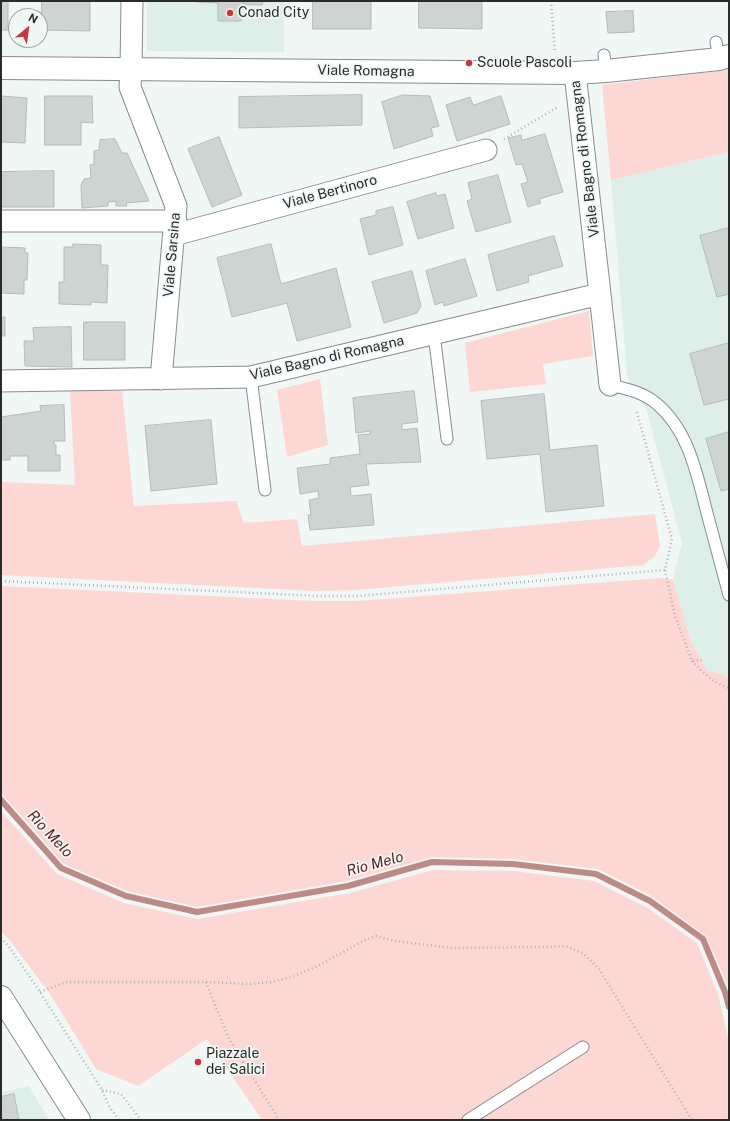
<!DOCTYPE html>
<html>
<head>
<meta charset="utf-8">
<style>
  body { margin:0 }
  #map { position:relative; width:730px; height:1121px; overflow:hidden; background:#f0f7f5; font-family:"Public Sans",sans-serif }
  canvas { display:block }
  .frame { position:absolute; inset:0; border:2px solid #292c2b; pointer-events:none }
  .north { position:absolute; left:8px; top:8px; width:40px; height:40px; box-sizing:border-box; background:#f0f7f5; border:1px solid #a0a6a4; border-radius:50%; rotate:29deg; font-size:11px; font-weight:700; line-height:16px; text-align:center; color:#292c2b }
  .north::after { content:''; display:block; margin:auto; width:14px; height:18px; background:#c7383a; clip-path:polygon(50% 0,100% 100%,50% 72%,0 100%) }
</style>
</head>
<body>
<div id="map">
<canvas width="730" height="1121"></canvas>
<div class="frame"></div>
<div class="north">N</div>
</div>
<script>
const context = document.querySelector('canvas').getContext('2d');
context.lineJoin = 'round';
function fillPath(path, color) {
  context.fillStyle = color;
  context.fill(path, 'evenodd');
}
function strokePath(path, color, width, dash) {
  context.strokeStyle = color;
  context.lineWidth = width;
  context.lineCap = dash ? 'butt' : 'round';
  context.setLineDash(dash || []);
  context.stroke(path);
}
function drawText(font, color, halo, rows, align = 'center') {
  context.font = font + ' "Public Sans",sans-serif';
  context.lineWidth = 3.5;
  context.setLineDash([]);
  context.textBaseline = 'middle';
  context.strokeStyle = halo;
  context.fillStyle = color;
  for (const [text, x, y, turn = 0] of rows) {
    context.save();
    context.translate(x, y);
    context.rotate((+turn || 0) * Math.PI / 180);
    context.textAlign = isNaN(turn) ? turn : align;
    if (halo) context.strokeText(text, 0, 0);
    context.fillText(text, 0, 0);
    context.restore();
  }
}
const built = new Path2D(`
  M147,1H284V52L147,51Z
  M729,152V677L707,670L691,642L673,580L682,543L646,408L632,391L627,373L611,180Z
  M29,1086L49,1120H1V1092Z`);
const green = new Path2D(`
  M729,69V152L611,180L602,85L719,71Z
  M589,311L593,356L543,364L546,384L470,392L465,343Z
  M320,379L328,445L287,457L277,390Z
  M70,391H122L134,506L236,501L244,523L297,519L302,546L655,514L660,546L654,557L643,565L357,590L314,591L1,575V482L75,485Z
  M661,578L673,580L691,642L707,670L729,677V921H728L729,924V988L706,936L653,897L598,869L514,859L432,857L347,881L197,907L127,891L64,864L1,793V586L314,601H357Z
  M1,811L57,874L124,903L197,919L350,893L433,870L513,871L594,881L646,907L697,943L718,994L729,1042V1120H262L207,1039L138,1086L96,1069L50,994L11,942L1,931Z`);
const stream = new Path2D(`
  M1,800L61,868L126,896L197,912L348,886L432,862L513,864L596,874L650,901L703,939L725,992L729,1007`);
const building = new Path2D(`
  M1,1H8V30H1Z
  M42,1H90V31L42,30Z
  M197,1H263L262,5L242,4L241,21H218V3L197,2Z
  M313,1H371V29H313Z
  M419,1H482V29L419,28Z
  M633,11L634,32L608,33L606,12Z
  M362,95V125L239,128V97Z
  M403,95L430,96L439,126L431,128L433,136L394,149L382,102Z
  M1,96L27,98L25,143L1,142Z
  M45,96H92L93,123L81,122V145H45Z
  M501,96L510,124L457,141L446,105L470,97L473,105Z
  M545,134L563,192L539,199L541,203L528,207L521,184L528,182L522,164L516,165L508,138L521,135L522,140Z
  M219,137L242,195L212,207L188,149Z
  M115,139L122,153H127L149,201L126,203L127,206H116V201L108,202V206L82,208L81,185L84,179L91,178L90,165L94,164V151L99,150L100,140Z
  M54,171V207H1V172Z
  M498,175L511,222L476,232L467,201L472,199L468,183Z
  M436,193L437,196L445,194L454,228L418,239L407,202Z
  M393,207L403,245L369,255L360,219L376,215V211Z
  M729,228V294L717,297L700,236Z
  M554,236L563,266L528,276L529,282L497,291L488,255Z
  M73,244L101,245V265H108L107,303L91,302V305L59,304V282H64V247H73Z
  M271,244L281,284L336,268L351,327L297,341L287,303L232,317L217,258Z
  M1,247L25,248V253H28L27,280H24V294L1,293Z
  M465,259L477,296L444,306L443,302L435,305L426,271Z
  M412,271L421,306L417,313L384,323L372,282Z
  M1,317H5V336H1Z
  M84,322H125V360H84Z
  M71,327L72,367L25,366L24,341H34L33,328Z
  M729,343V399L704,405L690,354Z
  M414,391L418,422L402,424V430L417,428L421,462L366,464L369,485L350,487L351,496L371,494L374,525L310,530L308,515H311L309,500L319,498L318,491L300,494L297,468L330,464V458L360,454L358,435L370,434V431L356,433L353,398Z
  M544,394L550,450L597,445L604,506L546,512L540,454L487,459L481,401Z
  M64,405L65,441H54V445H56V455H60V471H28V456H10V460H1V417L41,411L40,406Z
  M211,420L217,484L151,491L145,426Z
  M729,432V489L721,491L706,439Z
  M14,1094L19,1120H1V1097Z`);
const path = new Path2D(`
  M551,1L555,53
  M504,139L558,107
  M665,570L675,616L692,661L702,660
  M1,581L319,596H358L665,570L672,539L636,409
  M692,661C702,672 715,684 729,688
  M1,938L10,948L40,992L102,1090L109,1106L119,1120
  M206,982L228,1037L279,1120
  M40,992L66,982H206L250,984L271,982L292,977L318,966L363,941L376,936L395,941L453,948L544,947L566,946L584,954L599,969L692,1120
  M102,1090L121,1094L141,1120`);
const lane = new Path2D(`
  M716,42L719,59
  M604,55L606,71
  M434,334L447,439
  M251,377L265,490
  M610,385C627,389 643,392 657,404C689,431 697,475 707,513C714,540 722,568 729,595
  M468,1120L583,1047`);
const street = new Path2D(`
  M132,1L131,69L130,87L176,206L161,379
  M1,221H176
  M174,235L486,150
  M600,294L610,385
  M1,381L251,377L600,294L575,73`);
const secondary = new Path2D(`
  M1,68L575,73L606,71L719,59L729,56`);
const primary = new Path2D(`
  M1,997L79,1120`);
const markers = [
  [230,13,4,"#c7383a"],
  [469,63,4,"#c7383a"],
  [198,1062,4,"#c7383a"]
];
const poiNames = [
  ["Conad City",238,13],
  ["Scuole Pascoli",477,63],
  ["Piazzale",206,1054],
  ["dei Salici",206,1070]
];
const streetNames = [
  ["Viale Romagna",366,71,1],
  ["Viale Bagno di Romagna",585,159,-97],
  ["Viale Bertinoro",330,192,-15],
  ["Viale Sarsina",172,255,-85],
  ["Viale Bagno di Romagna",327,358,-13]
];
const waterNames = [
  ["Rio Melo",50,834,47],
  ["Rio Melo",375,864,-15]
];
fillPath(built, '#deefea');
fillPath(green, '#fdd7d3');
strokePath(stream, '#bc8b86', 6);
fillPath(building, '#cdd4d2');
strokePath(building, '#b4bbb9', 1);
strokePath(lane, '#868d8b', 13);
strokePath(street, '#868d8b', 23);
strokePath(secondary, '#868d8b', 24);
strokePath(primary, '#868d8b', 24);
strokePath(path, '#aeb4b2', 2.5, [1, 3]);
strokePath(lane, '#fff', 11);
strokePath(street, '#fff', 21);
strokePath(secondary, '#fff', 22);
strokePath(primary, '#fff', 22);
for (const [x, y, r, color] of markers) {
  const dot = new Path2D();
  dot.arc(x, y, r, 0, 2 * Math.PI);
  context.fillStyle = color;
  context.fill(dot);
  strokePath(dot, '#f0f7f5', 1.5);
}
drawText('14px', '#292c2b', '#f0f7f5', poiNames, 'left');
drawText('14px', '#292c2b', '#f0f7f5', streetNames);
drawText('italic 15px', '#5f2220', '#f0f7f5', waterNames);
</script>
</body>
</html>
